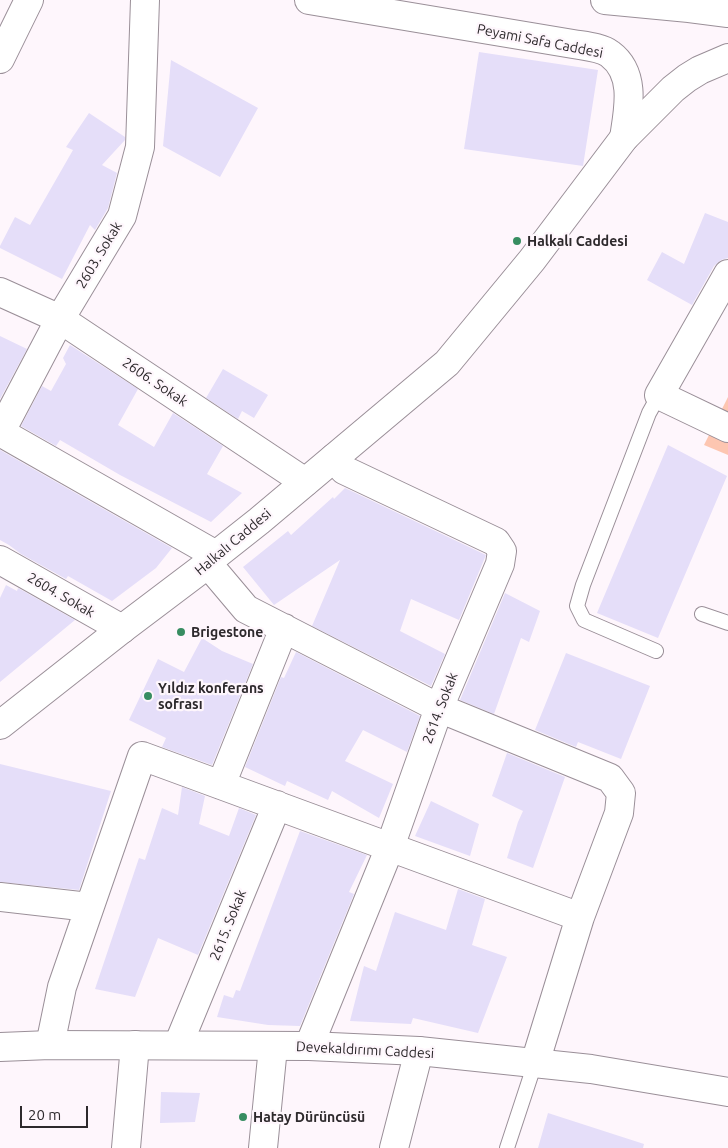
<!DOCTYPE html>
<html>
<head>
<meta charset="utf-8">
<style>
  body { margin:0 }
  #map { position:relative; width:728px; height:1148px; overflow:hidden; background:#fef6fc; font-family:Ubuntu,sans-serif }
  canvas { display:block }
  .scale { position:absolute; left:20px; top:1106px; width:68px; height:22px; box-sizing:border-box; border:2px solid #2d292c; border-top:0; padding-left:6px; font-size:15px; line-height:18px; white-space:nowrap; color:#2d292c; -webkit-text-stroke:4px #fef6fc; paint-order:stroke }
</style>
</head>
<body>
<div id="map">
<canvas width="728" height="1148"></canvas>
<div class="scale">20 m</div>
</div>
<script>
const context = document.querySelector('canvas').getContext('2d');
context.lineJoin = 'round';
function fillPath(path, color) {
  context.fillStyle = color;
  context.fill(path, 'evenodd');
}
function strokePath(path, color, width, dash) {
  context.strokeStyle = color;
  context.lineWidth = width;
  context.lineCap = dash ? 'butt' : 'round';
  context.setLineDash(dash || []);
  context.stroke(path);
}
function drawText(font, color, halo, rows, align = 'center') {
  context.font = font + ' Ubuntu,sans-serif';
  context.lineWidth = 4.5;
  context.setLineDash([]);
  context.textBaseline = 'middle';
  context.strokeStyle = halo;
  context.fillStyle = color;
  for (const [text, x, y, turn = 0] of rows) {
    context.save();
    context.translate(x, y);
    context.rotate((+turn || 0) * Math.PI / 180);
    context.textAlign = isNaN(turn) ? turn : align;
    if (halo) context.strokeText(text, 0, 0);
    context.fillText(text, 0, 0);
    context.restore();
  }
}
const green = new Path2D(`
  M728,397V455L704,445Z`);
const building = new Path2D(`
  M479,52L598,70L583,166L464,149Z
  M171,60L258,108L220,177L163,146Z
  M89,113L125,137V140L102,165L117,173L108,208L95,230L90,225L62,279L0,248V246L15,217L30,225L73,150L66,147Z
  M705,213L728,222V258L721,260L714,266L692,305L647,280L662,252L684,264Z
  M0,336L27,349L0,399Z
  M70,345L138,389L118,425L154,447L173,413L223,446L207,474L242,493L211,522L120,475L60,440L56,446L21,426L42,386L51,391L66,364L63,358Z
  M223,369L268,395L254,418L242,411L238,419L206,398Z
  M668,445L727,476L658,638L597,613Z
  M0,450L172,548L156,568L112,601L68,576L66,579L21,554L9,545L0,540Z
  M345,488L486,555L459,620L411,599L400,631L445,654L431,686L312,626L340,560L274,605L243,567L288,531L291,535L333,497L334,499Z
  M6,585L17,591L18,588L75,620L0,682V598Z
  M505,593L540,611L529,642L521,638L494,714L460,700Z
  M202,638L222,651L253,664L212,765L162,747L166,738L129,720L158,659L184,672Z
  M296,652L420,716L407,752L363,730L345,761L393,784L379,818L332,791L328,800L287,781L285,786L245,767L281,677L284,678Z
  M566,653L650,686L621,759L578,742L576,747L535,730Z
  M507,753L565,777L533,868L507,858L518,822L523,811L492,796Z
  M0,764L111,791L79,890L0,882Z
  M182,787L205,796L199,824L229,836L239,808L256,815L198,955L158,938L135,997L95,989L139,858L145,860L162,808L178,815Z
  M431,801L479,824L470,856L415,836Z
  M300,831L367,855L349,892L354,894L300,1026L268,1025L217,1017L224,995L233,998L236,990L240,991Z
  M458,889L485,899L472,945L507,957L478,1033L413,1018L411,1024L350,1021L364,966L376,971L395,912L446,930Z
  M161,1092L200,1093L195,1122L160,1123Z
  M548,1113L644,1144L643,1148H538Z`);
const service = new Path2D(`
  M702,614L728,623
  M656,651L584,620L577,606L583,585L649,413L659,395
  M507,1148L535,1063`);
const minor = new Path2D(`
  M0,59L29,0
  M728,274L659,395L728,428
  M0,292L60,319L305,482
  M0,432L216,555
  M0,433L60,319L122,216L140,147L145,0
  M0,560L122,629
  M208,564L246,609L439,708L610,778L621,793L619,813L580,917L535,1063
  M221,785L284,628
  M0,897L89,907
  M50,1045L62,987L142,756L580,917
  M178,1045L277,805
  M309,1046L390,847L439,708L500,564L502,551L496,542L344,470L334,458
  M126,1148L135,1045
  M263,1148L273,1047
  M394,1148L419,1051`);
const secondary = new Path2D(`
  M309,0L573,44C584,46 601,47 610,54C637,74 628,111 624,138
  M605,0L689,8L728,13`);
const primary = new Path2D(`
  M0,725L122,629L208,564L216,555L259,521L447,363L532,260L624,138L673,89L687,78L700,70L728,58
  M0,1047L50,1045L309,1046L419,1051L591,1069L728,1092`);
const markers = [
  [517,241,5,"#378d61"],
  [181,632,5,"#378d61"],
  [148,696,5,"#378d61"],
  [243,1117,5,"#378d61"]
];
const streetNames = [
  ["Peyami Safa Caddesi",540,41,11],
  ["2603. Sokak",99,255,-59],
  ["2606. Sokak",155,382,34],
  ["Halkalı Caddesi",233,542,-40],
  ["2604. Sokak",61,595,30],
  ["2614. Sokak",440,708,-69],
  ["2615. Sokak",228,925,-68],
  ["Devekaldırımı Caddesi",365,1050,3]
];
const poiNames = [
  ["Halkalı Caddesi",527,241],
  ["Brigestone",191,632],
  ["Yıldız konferans",158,688],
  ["sofrası",158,704],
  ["Hatay Dürüncüsü",253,1117]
];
fillPath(green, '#fdc6b1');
fillPath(building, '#e5def9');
strokePath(service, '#9a8f98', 16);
strokePath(minor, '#9a8f98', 30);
strokePath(secondary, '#9a8f98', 30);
strokePath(primary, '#9a8f98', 30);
strokePath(service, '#fff', 14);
strokePath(minor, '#fff', 28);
strokePath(secondary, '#fff', 28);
strokePath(primary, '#fff', 28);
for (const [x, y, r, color] of markers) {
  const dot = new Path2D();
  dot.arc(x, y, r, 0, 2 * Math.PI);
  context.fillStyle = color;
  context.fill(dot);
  strokePath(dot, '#fef6fc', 2);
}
drawText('14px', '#2d292c', '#fef6fc', streetNames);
drawText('bold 14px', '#2d292c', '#fef6fc', poiNames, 'left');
</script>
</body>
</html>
